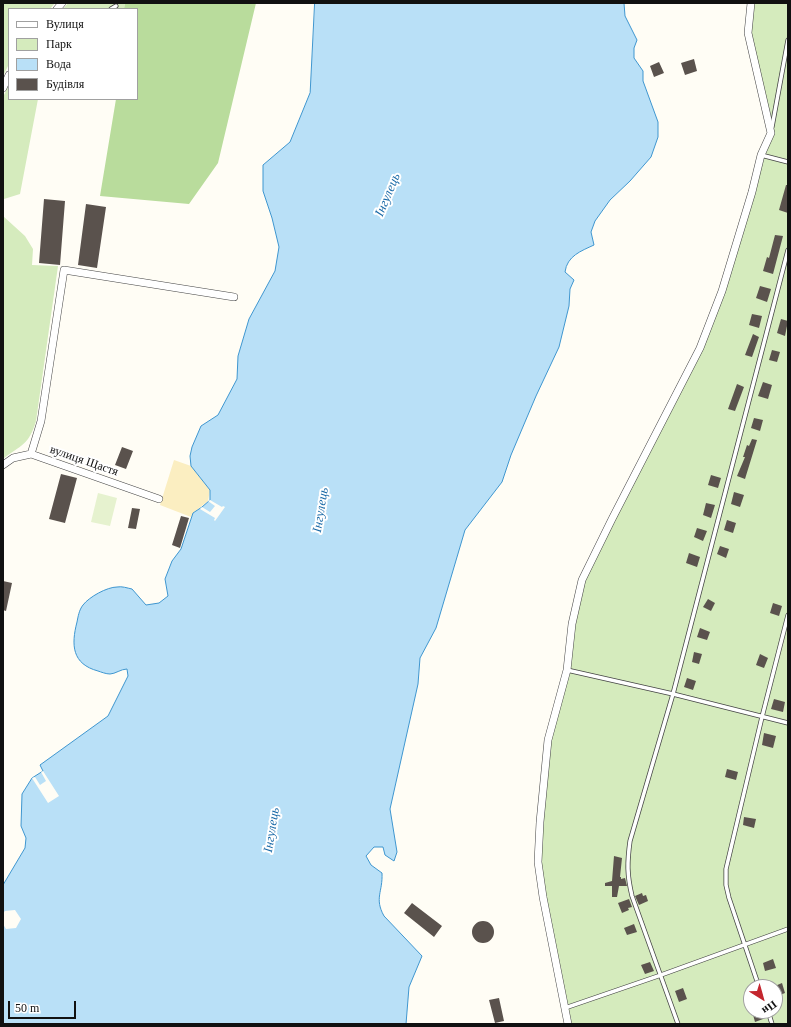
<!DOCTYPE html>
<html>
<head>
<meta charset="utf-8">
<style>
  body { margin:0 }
  #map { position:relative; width:791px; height:1027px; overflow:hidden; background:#fffdf5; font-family:Georgia,serif }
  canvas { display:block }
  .frame { position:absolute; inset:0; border:4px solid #111; pointer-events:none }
  .legend { position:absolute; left:8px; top:8px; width:130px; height:92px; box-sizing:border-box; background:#fff; border:1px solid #a0a0a0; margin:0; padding:5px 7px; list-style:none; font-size:12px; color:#111 }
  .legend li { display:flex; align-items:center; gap:8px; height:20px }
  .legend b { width:20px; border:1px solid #a0a0a0 }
  .north { position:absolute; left:743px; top:979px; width:40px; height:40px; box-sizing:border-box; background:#fff; border:1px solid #a0a0a0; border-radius:50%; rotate:143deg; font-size:11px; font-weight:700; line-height:16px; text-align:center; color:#111 }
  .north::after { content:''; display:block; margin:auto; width:14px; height:18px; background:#c4262e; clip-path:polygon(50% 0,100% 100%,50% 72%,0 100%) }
  .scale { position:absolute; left:8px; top:1001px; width:68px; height:18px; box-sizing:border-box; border:2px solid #111; border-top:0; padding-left:5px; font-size:12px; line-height:14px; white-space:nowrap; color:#111; -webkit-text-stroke:3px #fff; paint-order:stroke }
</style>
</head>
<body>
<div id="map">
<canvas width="791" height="1027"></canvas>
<div class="frame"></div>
<ul class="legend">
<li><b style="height:5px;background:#fff"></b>Вулиця</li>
<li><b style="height:11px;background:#d5ebbd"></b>Парк</li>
<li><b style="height:11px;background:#b9e0f7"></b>Вода</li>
<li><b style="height:11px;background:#5a524d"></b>Будівля</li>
</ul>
<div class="north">Пн</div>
<div class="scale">50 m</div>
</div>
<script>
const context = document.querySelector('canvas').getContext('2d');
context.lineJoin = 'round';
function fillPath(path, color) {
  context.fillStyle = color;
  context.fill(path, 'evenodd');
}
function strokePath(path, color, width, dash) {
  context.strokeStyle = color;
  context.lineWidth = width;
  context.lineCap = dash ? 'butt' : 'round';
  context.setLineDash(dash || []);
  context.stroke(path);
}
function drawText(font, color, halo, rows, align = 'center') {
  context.font = font + ' Georgia,serif';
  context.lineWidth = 4;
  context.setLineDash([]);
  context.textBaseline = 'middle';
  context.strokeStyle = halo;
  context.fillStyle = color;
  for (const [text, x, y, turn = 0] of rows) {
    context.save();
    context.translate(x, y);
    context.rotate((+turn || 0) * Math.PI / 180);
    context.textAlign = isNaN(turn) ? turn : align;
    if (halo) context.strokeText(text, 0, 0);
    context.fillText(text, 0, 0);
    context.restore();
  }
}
const green = new Path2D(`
  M3,3H55L50,9H9V64L3,76Z
  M68,3H125L124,9H63Z
  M751,3H788V1024H568L538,862L548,740L567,670L582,580L700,348L771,133L748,33ZM751,987H775V1011H751Z
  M9,85V99H38L20,194L4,199L3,215V97Z
  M3,216L25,236L33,249L32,265L58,266L36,421C29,445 21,445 3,459Z`);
const forest = new Path2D(`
  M125,3H256L218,163L189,204L100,196L116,99H137V9H124Z`);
const sand = new Path2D(`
  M174,460L191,466L210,490L208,501L193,513L191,517L160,505Z`);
const pitch = new Path2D(`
  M98,493L117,498L110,526L91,522Z`);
const water = new Path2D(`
  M315,3H624L625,16L637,40L634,48V58L643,71V81L658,122V137L651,157L630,181L610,200L595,221L591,232L594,245C581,251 567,256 565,272L574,280L570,289L569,306L559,347L536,396L511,455L502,482L465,530L436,628L420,658L418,684L390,809L397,852L394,861L385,855L383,847H374L366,856L371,865L382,873C383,892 374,898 384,916L422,956L409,987L406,1024H3V885L25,848L26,838L21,826L22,794L32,778L43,771L40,765L108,716L128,676L127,669C121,669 115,674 110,674C106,674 101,672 98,671C72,664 71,645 77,622C78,617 79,610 83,605C89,597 107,587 117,587C122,586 127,588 132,589L146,605L159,603L168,596L165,579L172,561L181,549L193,513L202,507L210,500V490L191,466L190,456L192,447L201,426L218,415L237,379L238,356L249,319L275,271L279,247L272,218L263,191V165L290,142L310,93Z`);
const pier = new Path2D(`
  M210,500L222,507L223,506L225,507L215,521L214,520L215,518L200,509L202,507L210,512L215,506L208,501Z
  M43,771L59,796L48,803L32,778L35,777L40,785L46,781L41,772Z
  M15,910L21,919L16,928L6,929L3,924V913L5,911Z`);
const building = new Path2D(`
  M694,59L697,71L685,75L681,63Z
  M659,62L664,73L654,77L650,66Z
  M786,185H788V213L779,210Z
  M44,199L65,201L60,265L39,263Z
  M86,204L106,207L97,268L78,265Z
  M775,235L783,236L773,274L763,271L767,257L769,258Z
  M760,286L771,289L767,302L756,298Z
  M752,314L762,316L759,328L749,325Z
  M781,319L788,321L785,336L777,333Z
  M753,334L759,337L752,357L745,355Z
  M772,350L780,352L777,362L769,360Z
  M763,382L772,385L768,399L758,396Z
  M737,384L744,387L735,411L728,409Z
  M754,418L763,420L760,431L751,428Z
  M752,439L757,440L745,479L737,476L745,457H743L747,445L749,446Z
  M122,447L133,451L126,469L115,465Z
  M61,474L77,478L65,523L49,519Z
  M711,475L721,478L718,488L708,485Z
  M734,492L744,495L740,507L731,504Z
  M706,503L715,505L711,518L703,515Z
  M132,508L140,509L136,529L128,528Z
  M181,516L189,518L180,548L172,545Z
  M727,520L736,523L733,533L724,530Z
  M697,528L707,531L703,541L694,537Z
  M720,546L729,549L726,558L717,554Z
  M689,553L700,557L697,567L686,563Z
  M3,581L12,583L6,611L3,610Z
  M708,599L715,603L711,611L703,607Z
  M773,603L782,606L779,616L770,613Z
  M700,628L710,632L707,640L697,637Z
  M694,652L702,654L699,664L692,662Z
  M760,654L768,658L764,668L756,665Z
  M687,678L696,681L693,690L684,687Z
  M774,699L785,702L783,712L771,709Z
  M764,733L776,736L773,748L762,745Z
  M727,769L738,772L736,780L725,777Z
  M744,817L756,819L754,828L743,825Z
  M614,856L622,858L620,877H621V879L625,878L627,886H619L617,897H612V886H605V883L612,881Z
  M642,893L643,896L646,895L648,901L639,905L635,896Z
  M629,899L632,907L628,908L629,910L622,913L618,903Z
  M412,903L442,926L434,937L404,913Z
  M472 932a11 11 0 1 1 22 0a11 11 0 1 1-22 0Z
  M634,924L637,932L627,935L624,928Z
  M773,959L776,968L765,971L763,963Z
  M650,962L654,971L645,974L641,965Z
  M782,983L785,993L775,997V986Z
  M683,988L687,999L679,1002L675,991Z
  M499,998L504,1021L495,1023L489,1000Z
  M752,1011H761L763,1019L755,1022Z`);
const service = new Path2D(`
  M111,9L116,6
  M772,127L788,40
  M761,155L788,162
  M567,670L673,694L788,723
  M759,987L729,898L726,885V869L762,717L788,615
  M565,1008L661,975L788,929
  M768,1011L772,1024
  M678,1024L632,896C627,875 627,863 630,841L673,694L788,250`);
const minor = new Path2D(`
  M57,9L62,3
  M3,88L9,75
  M31,454L41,421L64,270L234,297
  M3,465L13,458L31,454L159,499
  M568,1024L543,897L538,862L540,822L548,740L567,670L572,624L582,580L612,519L700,348L722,291L752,192L761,155L771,133L748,33L751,3`);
const streetNames = [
  ["вулиця Щастя",84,461,19]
];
const waterNames = [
  ["Інгулець",388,195,-67],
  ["Інгулець",321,510,-81],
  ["Інгулець",272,830,-81]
];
fillPath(green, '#d5ebbd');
fillPath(forest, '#b9dc9c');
fillPath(sand, '#fbeec1');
fillPath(pitch, '#e6f2cf');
fillPath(water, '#b9e0f7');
strokePath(water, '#3f96cf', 1);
fillPath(pier, '#fffdf5');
fillPath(building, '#5a524d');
strokePath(service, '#444', 5);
strokePath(minor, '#444', 8);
strokePath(service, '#fff', 3.5);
strokePath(minor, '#fff', 7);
drawText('12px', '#111', '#fff', streetNames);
drawText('italic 13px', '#1768a6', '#fff', waterNames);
</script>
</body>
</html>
